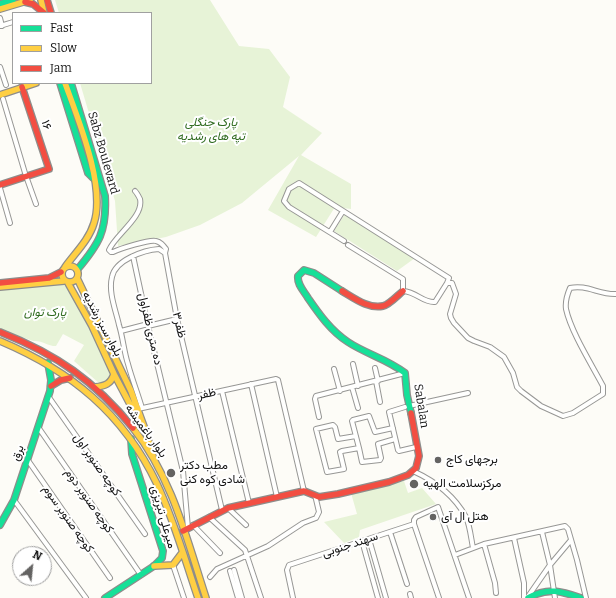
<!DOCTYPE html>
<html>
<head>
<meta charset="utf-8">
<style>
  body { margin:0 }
  #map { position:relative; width:616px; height:598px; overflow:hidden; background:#fdfcf7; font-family:Bitter,serif }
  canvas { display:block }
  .legend { position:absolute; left:12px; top:12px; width:140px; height:72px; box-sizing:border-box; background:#fff; border:1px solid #a0a0a0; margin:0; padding:5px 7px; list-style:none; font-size:12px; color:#111 }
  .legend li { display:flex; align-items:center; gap:8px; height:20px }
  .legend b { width:20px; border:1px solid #a0a0a0 }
  .north { position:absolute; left:12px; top:546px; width:40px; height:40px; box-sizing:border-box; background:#fff; border:1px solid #a0a0a0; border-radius:50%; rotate:27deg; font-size:11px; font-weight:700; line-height:16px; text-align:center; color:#111 }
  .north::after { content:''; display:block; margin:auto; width:14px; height:18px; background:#646362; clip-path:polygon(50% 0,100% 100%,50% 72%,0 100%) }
</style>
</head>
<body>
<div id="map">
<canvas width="616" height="598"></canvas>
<ul class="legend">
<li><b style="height:5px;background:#16e098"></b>Fast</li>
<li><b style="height:5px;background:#ffcf43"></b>Slow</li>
<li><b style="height:5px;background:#f24e42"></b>Jam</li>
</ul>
<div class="north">N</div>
</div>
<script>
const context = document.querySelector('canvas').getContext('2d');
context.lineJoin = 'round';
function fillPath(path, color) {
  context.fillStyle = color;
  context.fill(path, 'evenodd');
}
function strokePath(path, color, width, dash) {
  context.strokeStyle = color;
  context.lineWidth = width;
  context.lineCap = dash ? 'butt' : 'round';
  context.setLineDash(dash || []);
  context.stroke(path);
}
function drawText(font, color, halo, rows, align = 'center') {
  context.font = font + ' Bitter,Vazirmatn,serif';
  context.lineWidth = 4;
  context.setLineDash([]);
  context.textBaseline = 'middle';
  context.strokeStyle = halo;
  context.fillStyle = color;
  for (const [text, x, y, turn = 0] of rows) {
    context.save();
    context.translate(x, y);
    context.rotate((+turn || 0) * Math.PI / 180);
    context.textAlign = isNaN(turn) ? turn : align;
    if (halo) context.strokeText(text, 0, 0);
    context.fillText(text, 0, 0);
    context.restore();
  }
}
const green = new Path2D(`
  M55,0H210L239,46L269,49L290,77L283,107L322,133L301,155L351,184V209L335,207L316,237L268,210L299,156L242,203L200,225L166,237L118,246L115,201L80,83H151V13H59Z
  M345,214L415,258L397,271L334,231Z
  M59,284H63L66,287L80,310L111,372L108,382L103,384H100L74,361L84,345L63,334L56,346C47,346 42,340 33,341L0,329V289Z
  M404,481L408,493L422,488L436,504L360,530L359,537L344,543L324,522L357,514L351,493Z`);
const street = new Path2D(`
  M0,18L2,26
  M0,26L13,22
  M0,67L6,85
  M3,99L25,173
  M26,176L36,204
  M0,188L10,223
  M135,191C137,193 139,197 140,199C144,217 115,235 109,250L111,252H113C119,249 150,239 156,241C161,242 163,245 166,249L165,253L177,319L222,510
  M330,232L343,211
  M344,241L289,207L284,201L289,189L299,183L449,278L447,283
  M348,245L403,279V291C417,292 423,303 435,302L447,283H452L456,294L450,314L451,318L454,323L468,338L474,341L490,347L504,357L513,373L517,387L521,391L541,406L563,416L573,413L603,394V386C592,365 571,332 566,309C565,302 567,295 570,288C586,284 600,295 616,294
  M133,256L148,326L183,471L188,528
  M148,326L177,319
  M121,331L148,324
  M353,364L358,386
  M375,368L378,381
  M334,369L340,391
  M376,381L380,402
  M251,384L277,497
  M352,387L358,408
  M222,391L249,503
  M48,396L145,534
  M409,406L468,393
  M405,407L389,412L398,450L399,451L416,447
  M142,408C138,394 132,379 128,364C124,352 123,338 119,325C116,311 108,292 112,277C115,260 144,250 159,249L165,253
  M138,409L276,379L278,380L304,491
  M319,417L315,399L316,396L405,373
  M38,427L141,575
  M356,436L338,439L335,427L333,425L316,429L327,472L344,469L340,452L342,451L359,448L362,462L380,460L381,458L378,444L395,439
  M359,448L352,421L353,420L369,416L375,432L393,428
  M27,459L110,578
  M413,471C435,481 454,495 466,517C470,526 471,538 473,548
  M14,500L86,598
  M228,508L246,525
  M209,517L245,550L261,598
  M193,525L220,553
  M390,532L407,584
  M542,532L550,565L555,598
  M514,538L524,583V598
  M369,539L386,598
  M362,541L378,598
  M484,544L495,583L496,593
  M455,555L484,544L565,526L568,529L577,560L586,598
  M173,565L184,598
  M234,570L242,598
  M230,571L238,598
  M210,577L217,569L268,546L303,523L316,518L319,512L315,495
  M410,594L411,598
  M293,598L287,570L289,565L414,524
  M439,598L414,524V520L416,517L438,507L469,598
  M527,598L550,565L571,540`);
const fast = new Path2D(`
  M0,4L13,0
  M60,83L88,173L93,178
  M71,83L105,196C107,231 99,244 77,270
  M342,291L314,273L304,270L298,276C297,285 304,291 308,298C319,314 331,331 348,342C366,354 387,359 405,373L407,395L411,413
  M0,525L14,500L50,391L51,380L48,363
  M105,598L154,566L162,558L163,551L132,454L131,439
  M528,598C548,587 561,591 581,598`);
const slow = new Path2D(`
  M41,0L44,13
  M0,9L30,0
  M65,83C78,119 106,186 94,223C89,240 75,253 65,267
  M0,95L36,83
  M62 274a8 8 0 1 1 16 0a8 8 0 1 1-16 0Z
  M77,278L131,391L146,432L153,456
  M68,283L92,326L114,374C111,384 105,386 95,387
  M0,287L64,281
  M0,341C71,371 123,413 157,484C174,520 185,560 198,598
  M114,374L132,408L138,409
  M133,428C172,477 187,540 206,598
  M154,566L173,565L182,553`);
const jam = new Path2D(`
  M47,0L51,13
  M25,2L33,4L44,13
  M0,185L49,169L22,87
  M0,283L49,278L61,272
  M342,291C354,298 368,309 383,306C389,305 398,295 403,291
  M0,332C56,354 95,381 133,428
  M51,386L61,380L70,378
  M183,531L228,508L304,491L319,497L338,494L389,482L408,475L416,468L419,456L411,413`);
const markers = [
  [438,460,4,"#646362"],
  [171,473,5,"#646362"],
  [414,484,5,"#646362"],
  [433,517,4,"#646362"]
];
const parkNames = [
  ["پارک جنگلی",211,123],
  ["تپه های رشدیه",211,137],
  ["پارک توان",45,313]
];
const streetNames = [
  ["۱۶",46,125,72],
  ["Sabz Boulevard",103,153,74],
  ["بلوار سبز رشدیه",102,324,62],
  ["ظفر۳",179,325,77],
  ["ده متری ظفراول",150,329,77],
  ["ظفر",207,394,-13],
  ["Sabalan",421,406,81],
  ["بلوار باغمیشه",146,431,54],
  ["برق",18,453,-70],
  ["کوچه صنوبر اول",97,465,55],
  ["کوچه صنوبر دوم",89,501,55],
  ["میرعلی تبریزی",163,517,74],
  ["کوچه صنوبر سوم",68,519,55],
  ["سهند جنوبی",350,545,-18]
];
const poiNames = [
  ["برجهای کاج",446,460],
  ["مطب دکتر",180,466],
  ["شادی کوه کنی",180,480],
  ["مرکزسلامت الهیه",423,484],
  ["هتل ال آی",441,517]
];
fillPath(green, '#e7f3d7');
strokePath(street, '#979795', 6);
strokePath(fast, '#8e8d8b', 8);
strokePath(slow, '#8e8d8b', 8);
strokePath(jam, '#8e8d8b', 8);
strokePath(street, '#fffffe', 4);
strokePath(fast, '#16e098', 5.5);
strokePath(slow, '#ffcf43', 5.5);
strokePath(jam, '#f24e42', 5.5);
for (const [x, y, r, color] of markers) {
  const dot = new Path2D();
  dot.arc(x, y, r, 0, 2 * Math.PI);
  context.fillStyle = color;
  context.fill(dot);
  strokePath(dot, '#fff', 1.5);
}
drawText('italic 12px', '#2f6b1f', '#fff', parkNames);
drawText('12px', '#111', '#fff', streetNames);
drawText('12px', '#111', '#fff', poiNames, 'left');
</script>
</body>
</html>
